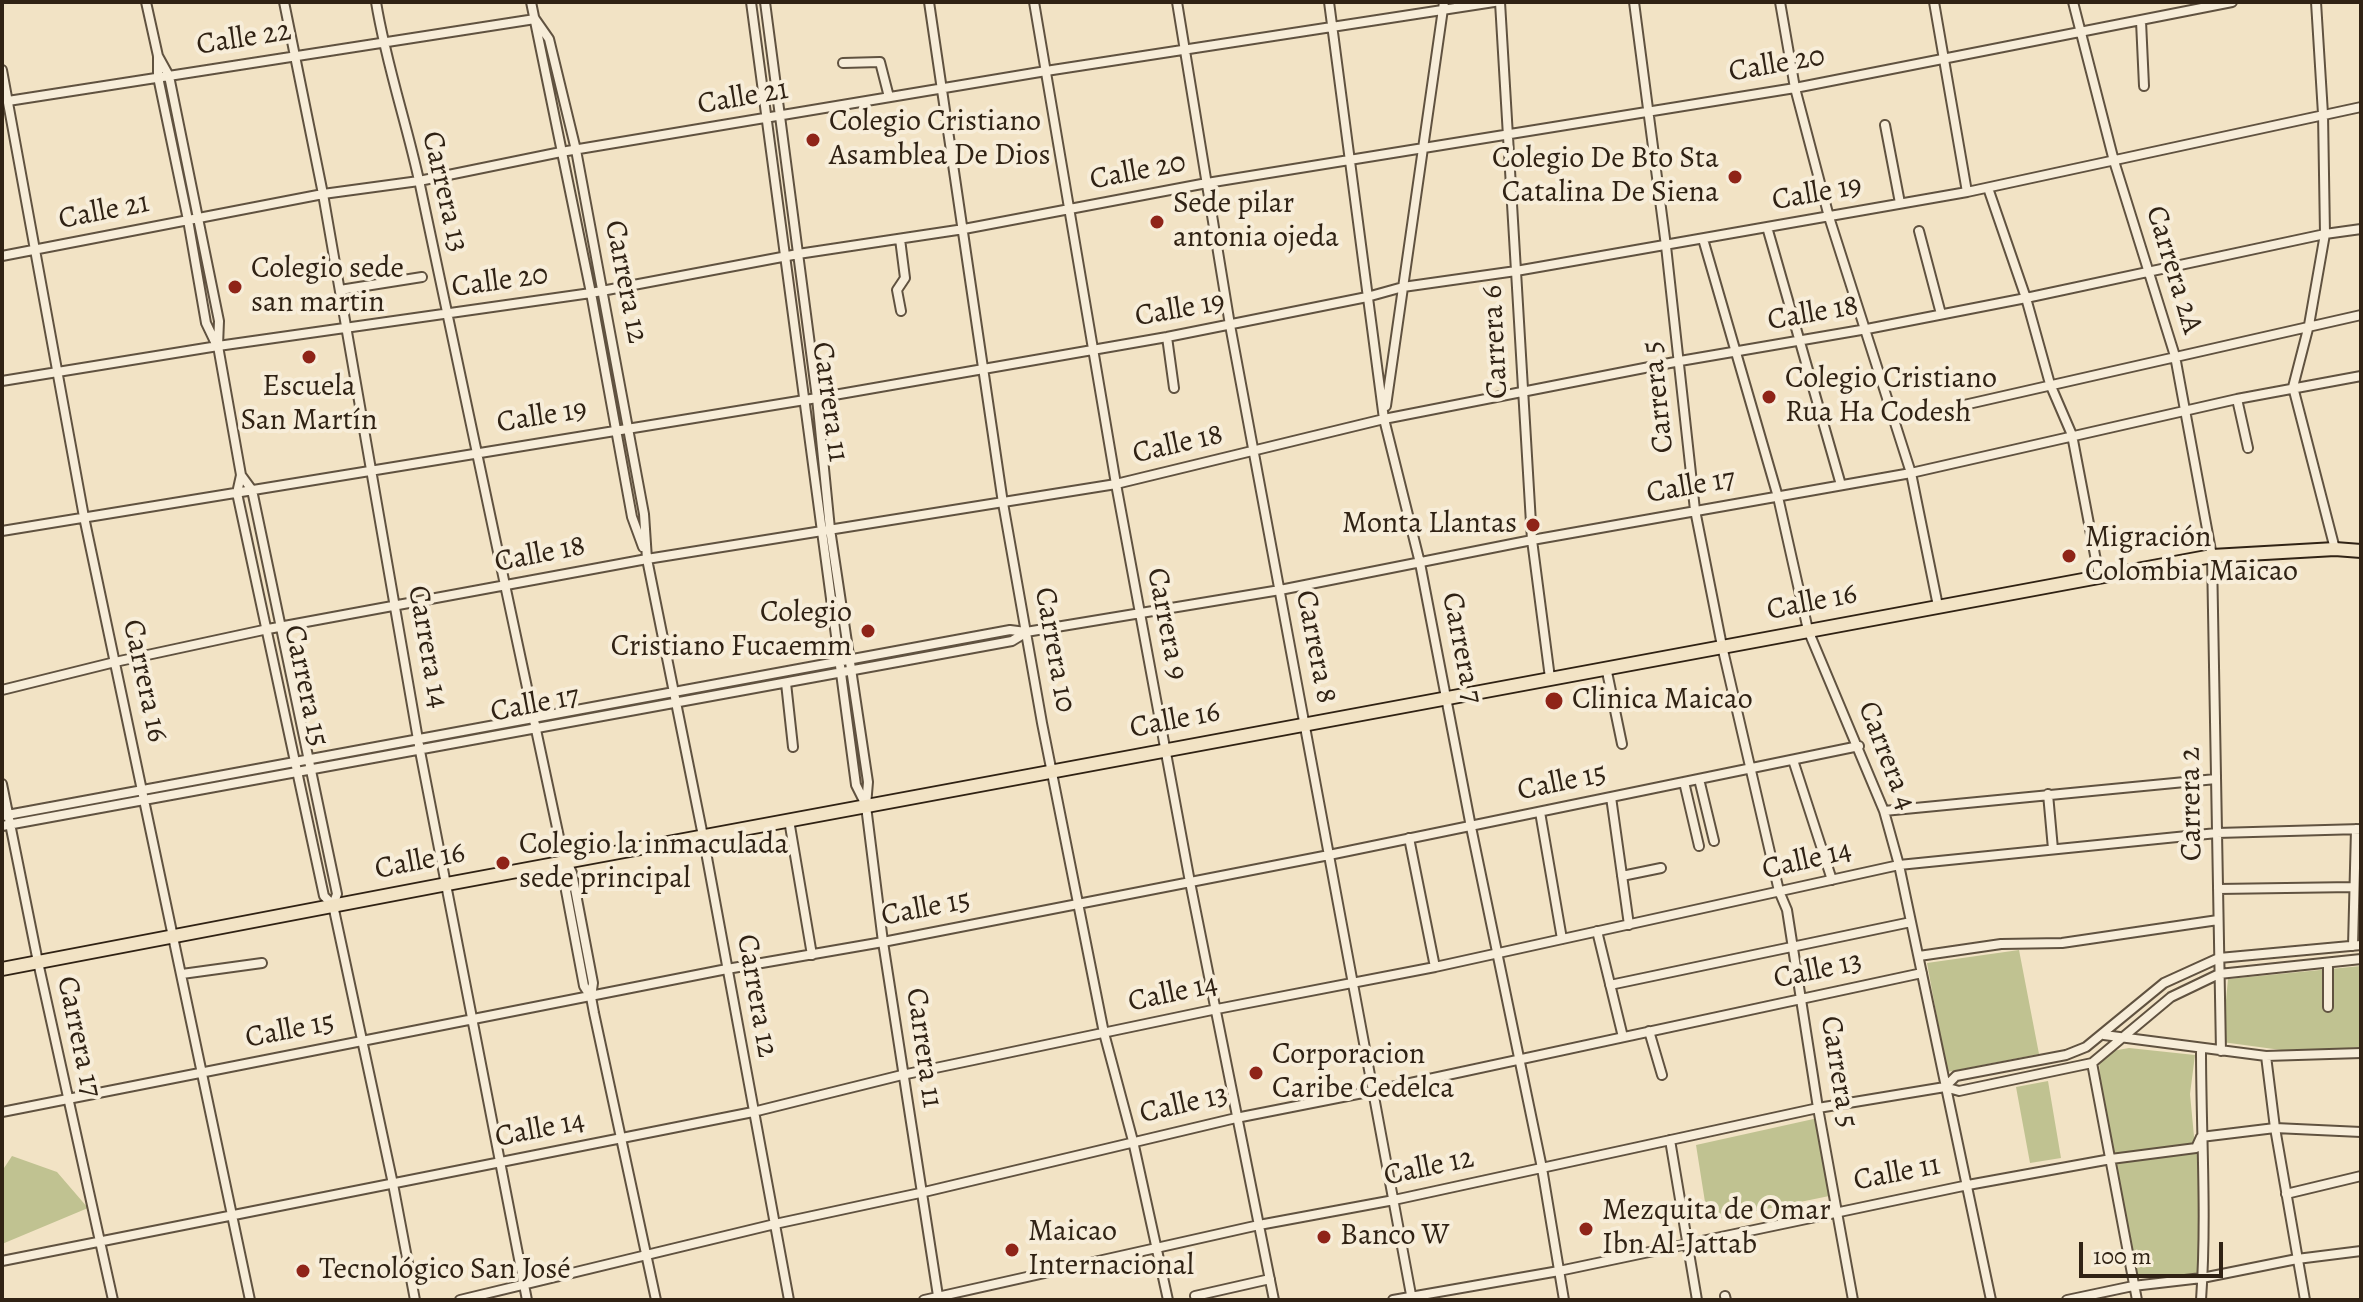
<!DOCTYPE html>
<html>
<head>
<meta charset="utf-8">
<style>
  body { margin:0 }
  #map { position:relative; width:2363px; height:1302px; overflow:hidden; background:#f2e3c5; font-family:Alegreya,serif }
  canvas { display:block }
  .frame { position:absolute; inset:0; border:4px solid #302214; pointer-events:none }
  .scale { position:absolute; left:2079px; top:1242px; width:144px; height:36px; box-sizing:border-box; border:4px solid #302214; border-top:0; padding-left:10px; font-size:24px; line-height:28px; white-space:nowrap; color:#302214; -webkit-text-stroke:6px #f7edd9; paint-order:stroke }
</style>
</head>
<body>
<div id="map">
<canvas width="2363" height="1302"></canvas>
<div class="frame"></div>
<div class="scale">100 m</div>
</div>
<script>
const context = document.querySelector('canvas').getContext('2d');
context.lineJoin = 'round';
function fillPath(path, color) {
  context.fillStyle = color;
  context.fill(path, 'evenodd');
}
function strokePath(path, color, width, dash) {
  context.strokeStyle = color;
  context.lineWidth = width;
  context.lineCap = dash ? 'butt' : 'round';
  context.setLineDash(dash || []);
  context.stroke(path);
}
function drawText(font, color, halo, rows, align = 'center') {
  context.font = font + ' Alegreya,serif';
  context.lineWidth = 8;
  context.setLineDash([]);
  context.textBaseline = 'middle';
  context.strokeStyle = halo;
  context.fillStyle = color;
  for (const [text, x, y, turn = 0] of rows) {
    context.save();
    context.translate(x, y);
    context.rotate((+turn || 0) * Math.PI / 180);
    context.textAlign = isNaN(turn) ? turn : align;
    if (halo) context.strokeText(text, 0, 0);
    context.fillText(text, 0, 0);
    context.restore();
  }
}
const green = new Path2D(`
  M2019,950L2039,1054L1947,1072L1927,963Z
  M2361,966V1047L2296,1052L2222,1042L2228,979Z
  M2129,1048L2195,1055L2190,1094L2195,1147L2139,1153H2114L2102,1105L2099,1061L2112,1051Z
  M2048,1081L2061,1158L2030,1163L2016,1087Z
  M1818,1118L1834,1195L1708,1221L1696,1145Z
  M2198,1149L2203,1206L2200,1276L2155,1278L2135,1275L2114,1161Z
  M12,1156L57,1172L88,1208L2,1244V1171Z`);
const minor = new Path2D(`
  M146,2L158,56V77L188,220L206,323L217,346
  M284,2L323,194L420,751L527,1300
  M376,2C386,64 407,124 420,185C466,407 515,629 562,851L572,873L593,983L591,997L594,1013L656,1300
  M531,2L591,293L632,517L643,547
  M751,2L856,785L866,805
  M765,2L817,398L830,529L868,782L866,806L883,942L938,1296
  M929,2L1003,503L1042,723L1104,1033L1133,1141L1168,1300
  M1034,2L1116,484L1190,882L1274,1300
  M1177,2L1230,325L1412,1300
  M1329,2L1384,419L1420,563L1471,827L1542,1168L1564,1300
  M1500,2L1532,540L1550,678
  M1634,2L1666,246L1695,510L1722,646L1779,891L1787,910L1818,1108L1853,1300
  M1780,2L1795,88L1829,217L1911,473L1938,606
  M1934,2L1967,192
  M2073,2L2114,161L2175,356L2212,556L2221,1051
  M2316,2L2323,114L2325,234L2309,325L2293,387L2335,549
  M535,19L549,39L576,150L644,514L647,559L703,836L789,1300
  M2141,21L2144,86
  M158,56L169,76L219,321L218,346L241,475L237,493L324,896L333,905
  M843,63L880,62L889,97
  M2,70L84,517L250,1300
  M8,101L535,19
  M1885,125L1900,203
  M1988,188L2026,298L2050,384L2072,435L2099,576
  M1767,227L1841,485
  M1919,231L1941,314
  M900,239L905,278L897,290L901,311
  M1703,239L1778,497L1808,630L1884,811L1899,865L1991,1300
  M2,256L323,194L419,181L561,152L1046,71L1494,2
  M340,290L422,277
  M1167,337L1174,388
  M2,381L218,346L591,293L798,254L964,229L1207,183L1795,88L2232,2
  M2237,399L2248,448
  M1964,405L2361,315
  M1386,406L1444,2
  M241,475L252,490L337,894L333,905L393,1184L415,1300
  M2,531L817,398L1167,337L1367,297L1403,287L1516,271L1967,192L2361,107
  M1606,667L1622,744
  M786,683L793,747
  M2,690L115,662L268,629L647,559L1116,484L1384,419L1680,361L1867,329L2026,298L2325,234L2361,229
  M1793,760L1832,880
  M1699,779L1714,841
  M1684,782L1699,846
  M2,784L38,962L113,1300
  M2048,794L2053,849
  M1611,797L1629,925
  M1884,811L2216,779
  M1540,812L1562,939
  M2,816L1010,630L1026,632L1280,590L1532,540L1911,473L2237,399L2361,376
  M789,820L812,955
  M2,826L1012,641L1025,633
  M1409,838L1435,967
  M565,862L563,875L584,986L591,997
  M1622,876L1661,868
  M2218,889L2354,887
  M1597,931L1623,1037
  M2353,946L2356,829
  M1919,956L2001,944L2062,943L2218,920
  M2328,963V1007
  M182,974L262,963
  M1610,985L1911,922
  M1649,1031L1662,1075
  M2104,1035L2266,1056L2361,1053
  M2266,1056L2275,1128L2305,1300
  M2092,1063L2137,1300
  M1945,1087L1956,1076L2066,1055L2086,1047L2164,983L2219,958L2361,945
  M2,1112L727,969L883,942L1329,855L1859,746
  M1670,1140L1697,1300
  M2286,1194L2361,1176
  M2,1261L753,1112L902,1075L1217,1009L1435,967L1899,865L2217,833L2361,829
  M1195,1296L1270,1279
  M1725,1296L1726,1300
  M460,1300L775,1224L920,1193L1236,1118L1373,1091L1922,973
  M924,1300L1259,1225L1394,1200L1818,1108L1945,1087L1959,1091L2092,1063L2171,997L2219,974L2361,959
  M1393,1300L1559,1271L1968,1185L2111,1159L2196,1148L2201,1137L2275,1128L2361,1132
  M2067,1300L2133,1286L2202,1278L2297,1259L2361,1251
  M2201,1300C2207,1216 2201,1133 2201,1049`);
const trunk = new Path2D(`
  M2,969L447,884L2212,556L2335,549L2361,551`);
const markers = [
  [813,140,8,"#8f2418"],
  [1735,177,8,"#8f2418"],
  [1157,222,8,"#8f2418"],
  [235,287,8,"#8f2418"],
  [309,357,8,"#8f2418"],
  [1769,397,8,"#8f2418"],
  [1533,525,8,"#8f2418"],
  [2069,556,8,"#8f2418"],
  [868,631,8,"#8f2418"],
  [1554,701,10,"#8f2418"],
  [503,863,8,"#8f2418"],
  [1256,1073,8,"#8f2418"],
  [1586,1229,8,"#8f2418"],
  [1324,1237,8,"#8f2418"],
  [1012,1250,8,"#8f2418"],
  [303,1271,8,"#8f2418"]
];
const streetNames = [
  ["Calle 22",244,39,-9],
  ["Calle 20",1777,65,-10],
  ["Calle 21",743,98,-10],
  ["Calle 20",1138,172,-11],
  ["Carrera 13",444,192,77],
  ["Calle 19",1817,194,-10],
  ["Calle 21",104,212,-11],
  ["Carrera 2A",2173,270,73],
  ["Calle 20",500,282,-8],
  ["Carrera 12",625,282,79],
  ["Calle 19",1180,310,-10],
  ["Calle 18",1813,314,-10],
  ["Carrera 6",1496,342,-93],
  ["Carrera 5",1659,397,-96],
  ["Carrera 11",829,402,82],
  ["Calle 19",542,417,-9],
  ["Calle 18",1178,445,-13],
  ["Calle 17",1691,487,-10],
  ["Calle 18",540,555,-11],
  ["Calle 16",1812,603,-11],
  ["Carrera 9",1166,624,79],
  ["Carrera 14",427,647,80],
  ["Carrera 8",1315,647,79],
  ["Carrera 7",1461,648,79],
  ["Carrera 10",1054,650,80],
  ["Carrera 16",144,681,78],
  ["Carrera 15",305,686,78],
  ["Calle 17",535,705,-11],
  ["Calle 16",1175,721,-11],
  ["Carrera 4",1886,756,69],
  ["Calle 15",1562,783,-12],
  ["Carrera 2",2192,804,-91],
  ["Calle 14",1807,861,-13],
  ["Calle 16",420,862,-11],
  ["Calle 15",926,909,-11],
  ["Calle 13",1818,971,-12],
  ["Calle 14",1173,994,-12],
  ["Carrera 12",756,996,80],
  ["Calle 15",290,1031,-11],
  ["Carrera 17",78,1037,78],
  ["Carrera 11",923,1048,82],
  ["Carrera 5",1838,1072,81],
  ["Calle 13",1184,1105,-13],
  ["Calle 14",540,1130,-11],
  ["Calle 12",1429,1168,-12],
  ["Calle 11",1897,1174,-11]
];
const poiNames = [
  ["Colegio Cristiano",829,123],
  ["Asamblea De Dios",829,157],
  ["Colegio De Bto Sta",1719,160,"right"],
  ["Catalina De Siena",1719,194,"right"],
  ["Sede pilar",1173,205],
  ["antonia ojeda",1173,239],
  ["Colegio sede",251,270],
  ["san martin",251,304],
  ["Colegio Cristiano",1785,380],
  ["Rua Ha Codesh",1785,414],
  ["Escuela",309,388,"center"],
  ["San Martín",309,422,"center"],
  ["Monta Llantas",1517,525,"right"],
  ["Migración",2085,539],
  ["Colombia Maicao",2085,573],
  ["Colegio",852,614,"right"],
  ["Cristiano Fucaemm",852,648,"right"],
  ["Clinica Maicao",1572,701],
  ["Colegio la inmaculada",519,846],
  ["sede principal",519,880],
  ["Corporacion",1272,1056],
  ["Caribe Cedelca",1272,1090],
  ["Mezquita de Omar",1602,1212],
  ["Ibn Al-Jattab",1602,1246],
  ["Maicao",1028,1233],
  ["Internacional",1028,1267],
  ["Banco W",1340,1237],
  ["Tecnológico San José",319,1271]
];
fillPath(green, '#c0c291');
strokePath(minor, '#605240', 12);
strokePath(trunk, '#302214', 16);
strokePath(minor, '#f7edd9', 8);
strokePath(trunk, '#f2e3c5', 12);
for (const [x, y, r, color] of markers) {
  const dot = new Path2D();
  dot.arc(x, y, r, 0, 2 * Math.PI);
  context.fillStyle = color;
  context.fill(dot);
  strokePath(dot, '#f7edd9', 3);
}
drawText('30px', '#302214', '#f7edd9', streetNames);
drawText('30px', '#302214', '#f7edd9', poiNames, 'left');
</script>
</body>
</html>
